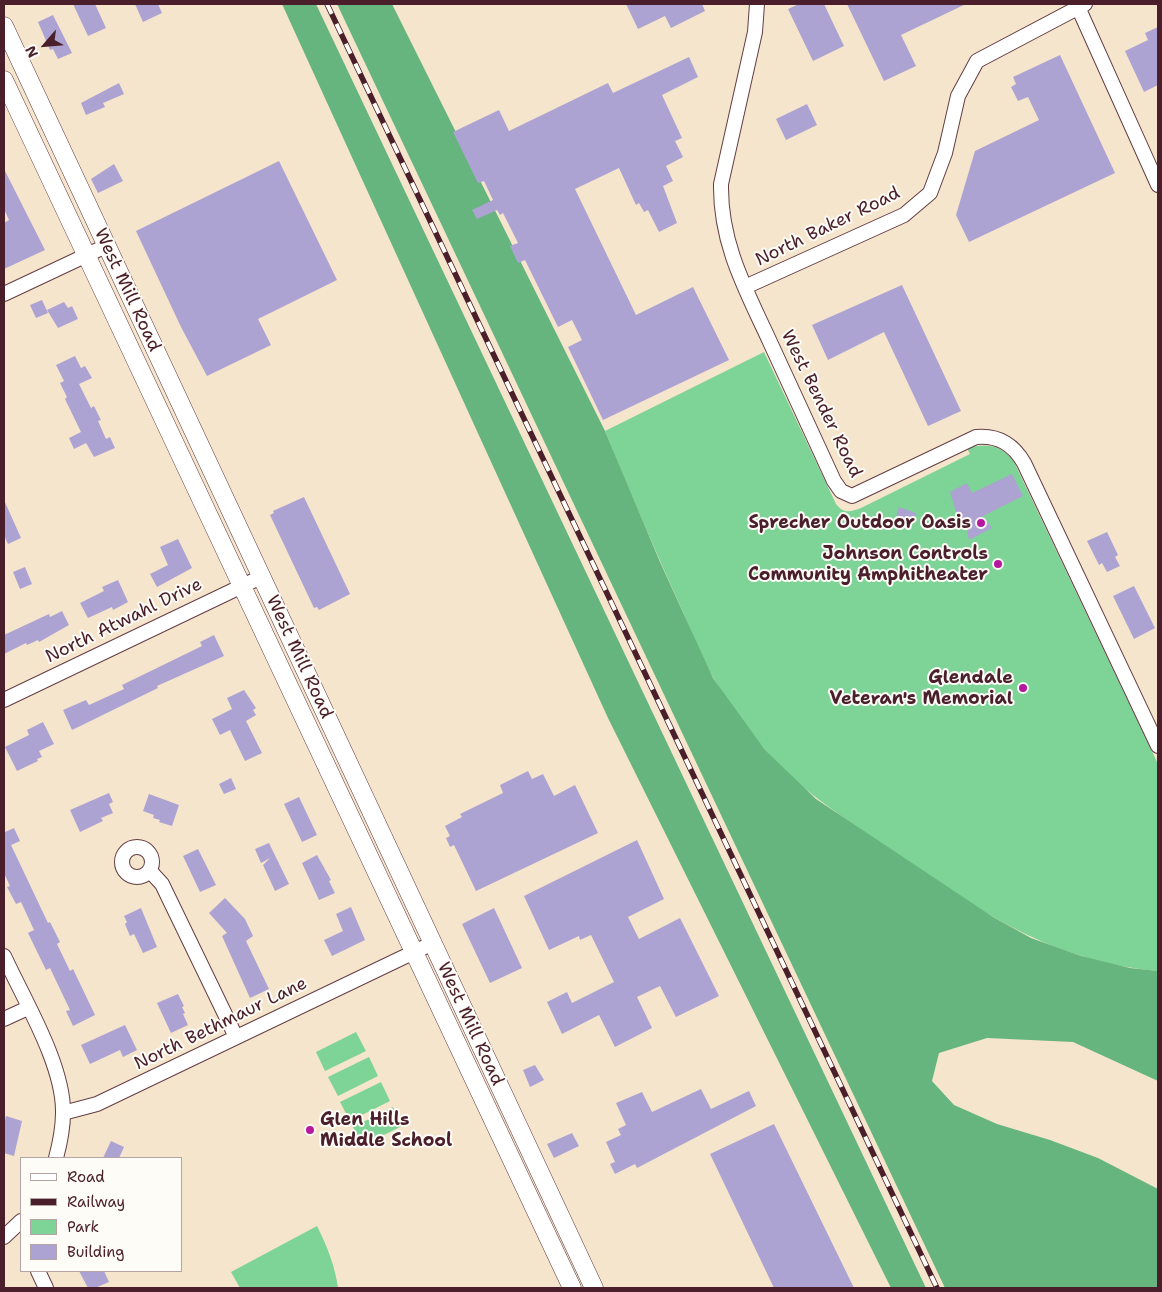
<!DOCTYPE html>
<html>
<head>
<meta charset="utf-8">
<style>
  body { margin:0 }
  #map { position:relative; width:1162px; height:1292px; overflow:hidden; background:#f5e5cd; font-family:"Shantell Sans",sans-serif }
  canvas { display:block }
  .frame { position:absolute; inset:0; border:5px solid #4a1f2b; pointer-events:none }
  .legend { position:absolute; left:20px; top:1157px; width:162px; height:115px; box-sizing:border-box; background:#fdfcf7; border:1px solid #b5a4a5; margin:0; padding:6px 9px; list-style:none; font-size:15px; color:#4a1f2b }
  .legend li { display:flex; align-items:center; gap:10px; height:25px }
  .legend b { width:25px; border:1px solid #b5a4a5 }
  .north { position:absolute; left:20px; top:20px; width:50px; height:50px; -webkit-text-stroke:4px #fdfcf7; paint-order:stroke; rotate:243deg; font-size:14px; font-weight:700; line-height:20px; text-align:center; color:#4a1f2b }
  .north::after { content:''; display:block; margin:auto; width:18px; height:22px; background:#4a1f2b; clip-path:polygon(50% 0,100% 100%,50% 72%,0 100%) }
</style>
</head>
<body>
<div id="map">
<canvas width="1162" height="1292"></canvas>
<div class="frame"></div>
<ul class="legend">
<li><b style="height:6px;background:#fff"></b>Road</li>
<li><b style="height:6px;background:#4a1f2b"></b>Railway</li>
<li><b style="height:14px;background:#7ed396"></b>Park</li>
<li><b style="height:14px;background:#ada3d2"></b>Building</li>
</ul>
<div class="north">N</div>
</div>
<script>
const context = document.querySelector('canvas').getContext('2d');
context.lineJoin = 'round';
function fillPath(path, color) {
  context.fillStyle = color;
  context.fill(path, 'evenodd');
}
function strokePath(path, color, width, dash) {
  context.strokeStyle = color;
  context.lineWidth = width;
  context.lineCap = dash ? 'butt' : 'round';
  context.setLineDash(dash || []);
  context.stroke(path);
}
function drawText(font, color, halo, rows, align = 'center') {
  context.font = font + ' "Shantell Sans",sans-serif';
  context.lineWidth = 4;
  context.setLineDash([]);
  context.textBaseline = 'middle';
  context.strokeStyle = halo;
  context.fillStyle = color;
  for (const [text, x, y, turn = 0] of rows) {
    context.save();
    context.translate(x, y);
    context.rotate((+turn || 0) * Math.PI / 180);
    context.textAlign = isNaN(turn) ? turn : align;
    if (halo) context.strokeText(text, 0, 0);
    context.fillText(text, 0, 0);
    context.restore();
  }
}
const green = new Path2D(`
  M764,352L836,504C844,514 851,512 861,508L970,454L967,448C987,443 1002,445 1014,462L1158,764V971C1045,961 969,904 879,842C839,814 796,787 764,749C747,728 729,703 714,679C702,659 693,634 683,612C656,553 630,492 605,431Z
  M356,1032L366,1051L325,1071L316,1052Z
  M369,1057L378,1076L338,1096L328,1077Z
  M381,1082L390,1101L350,1121L340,1102Z
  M393,1107L402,1126L362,1146L353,1127Z
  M317,1226C327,1246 335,1266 338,1288H240L231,1272Z`);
const forest = new Path2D(`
  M282,4H316L926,1288H891L608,718Z
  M337,4H392L605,431L660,562L713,678L765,750L816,799L993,917L1031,938L1081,956L1130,968L1158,971V1081L1073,1042L987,1038L939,1053L932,1081L954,1105L997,1124L1050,1140L1098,1158L1158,1189V1288H945Z`);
const building = new Path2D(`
  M73,4H95L106,28L88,36Z
  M135,4H158L162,13L143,22Z
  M626,4H702L705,11L671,28L665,16L638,29Z
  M799,4H824L844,46L813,61L788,9Z
  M847,4H966L901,35L916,66L884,81Z
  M53,15L72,53L58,59L53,49L50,50L38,22Z
  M1158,27V85L1144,92L1125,51L1148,40L1145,33Z
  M1060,55L1115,173L969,242L956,215L975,151L1039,120L1028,97L1018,101L1011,87L1016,84L1013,77Z
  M689,57L698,77L662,95L682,138L675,141L683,157L666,166L673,181L663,186L677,223L659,232L648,210L644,212L639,203L636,205L619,168L575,189L636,315L693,287L729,360L603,420L568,347L582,340L572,320L558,327L525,260L518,263L510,246L518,243L503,213L500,215L497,210L477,219L472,210L493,200L484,181L478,183L453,132L499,110L509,131L608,83L613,93Z
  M119,83L124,94L103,103L105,107L86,115L81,103Z
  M807,104L817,125L786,140L776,119Z
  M279,161L337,280L258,319L271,345L207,376L181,327L136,231Z
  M114,164L123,181L98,193L91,179Z
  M4,169L45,250L4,269V223L9,220L4,209Z
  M902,285L961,411L928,426L884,332L828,360L812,325Z
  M42,300L48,313L36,318L30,305Z
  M64,302L68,308L72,306L78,319L58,328L47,310Z
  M75,356L81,368L85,366L92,378L79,384L91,408L94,406L101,420L98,421L106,439L110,437L115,448L94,457L86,443L74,449L69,438L81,432L65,399L67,397L60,383L64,381L56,365Z
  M1012,474L1023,496L983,516L992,528L969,540L967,530L957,515L950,492L967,483L972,493Z
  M304,497L350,594L319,610L317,607L314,608L270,515L274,513L273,511Z
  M4,500L21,538L8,544L4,535Z
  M899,507L916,513L913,523L896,518Z
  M1107,532L1118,555L1115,557L1120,566L1107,572L1102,563L1099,565L1087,541Z
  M178,539L192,568L157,587L150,574L168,565L160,547Z
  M25,567L32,584L20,589L13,572Z
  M118,580L128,602L113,610L112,607L88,618L80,603L104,591L102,587Z
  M1134,586L1155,628L1134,639L1113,596Z
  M62,611L69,625L39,642L38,640L27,645L26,643L4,654V635L49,614L50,617Z
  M214,635L224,656L157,686L158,688L72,730L63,710L86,700L89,705L124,689L122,685L202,646L200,642Z
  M244,690L256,708L253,710L256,715L246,721L262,753L245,761L230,730L220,735L212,719L232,709L227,698Z
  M43,722L54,744L39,751L42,757L37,759L38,761L17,771L5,747L29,735L27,730Z
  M528,771L532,779L543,774L554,796L575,785L598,833L476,891L454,845L450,847L446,838L450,836L445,826L462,817L460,814L503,793L500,785Z
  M231,778L236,789L224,794L219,784Z
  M109,793L113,802L109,804L113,813L101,818L103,821L80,832L70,810Z
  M149,794L179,805L172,826L159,822L160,820L153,818L154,815L143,811Z
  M299,797L317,835L302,842L284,804Z
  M14,828L20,841L11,845L48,923L50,922L60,942L57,944L70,971L73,969L95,1015L73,1026L66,1011L70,1010L50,968L46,970L28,933L34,930L21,902L16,904L7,887L10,886L4,873V829L5,832Z
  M637,840L664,899L628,917L639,939L680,918L719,996L676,1017L660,986L637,997L652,1028L615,1047L599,1015L562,1034L547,1002L567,992L572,1003L614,982L591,935L580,940L579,936L549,950L524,896Z
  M269,843L289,884L275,891L263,865L270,858L261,863L255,849Z
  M198,849L216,885L200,892L183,856Z
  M317,855L331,880L329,881L335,893L319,900L302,863Z
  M225,898L245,919L253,936L246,941L269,989L250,998L222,936L227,933L209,913Z
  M351,907L365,940L332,956L324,940L343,931L336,914Z
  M141,908L157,947L143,953L134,934L130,936L125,924L127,922L124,916Z
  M494,908L522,968L490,983L462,924Z
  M178,994L184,1006L182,1007L185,1013L183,1014L188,1025L171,1033L157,1003Z
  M125,1025L137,1050L123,1057L120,1050L90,1064L81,1045Z
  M535,1065L544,1080L530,1087L523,1070Z
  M701,1089L711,1109L749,1091L756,1106L637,1168L635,1164L615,1174L610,1164L615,1162L606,1142L621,1135L618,1129L626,1125L616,1103L642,1092L652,1112Z
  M6,1116L22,1121L14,1156L4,1153V1125Z
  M774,1124L854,1288H774L710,1154Z
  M572,1133L579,1146L554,1158L547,1144Z
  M111,1141L124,1147L119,1158H103Z
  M79,1271H104L109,1282L95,1288H88Z`);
const minor = new Path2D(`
  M757,4L755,32L721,184C720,244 746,290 770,342C792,389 813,435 834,481L841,491L852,496L976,437C998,435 1013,444 1024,463L1158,746
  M1078,7L1158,185
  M745,287L904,215L930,193L945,153L958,96L977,61L1085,4
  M4,294L106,246
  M4,700L261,577
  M122 862a15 15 0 1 1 30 0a15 15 0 1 1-30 0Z
  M150,871L162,884L236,1037
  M4,956C24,1000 64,1065 63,1113C63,1128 60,1143 56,1158
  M4,1019L28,1008
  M63,1113L97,1104L433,943
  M4,1237L21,1221
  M38,1271L46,1288`);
const major = new Path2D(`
  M4,26L594,1288
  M4,80L572,1288`);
const rail = new Path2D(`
  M327,4L937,1288`);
const markers = [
  [981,523,5,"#b5179e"],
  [998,564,5,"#b5179e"],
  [1023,688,5,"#b5179e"],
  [310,1130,5,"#b5179e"]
];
const streetNames = [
  ["North Baker Road",828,227,-26],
  ["West Mill Road",127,290,65],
  ["West Bender Road",821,404,64],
  ["North Atwahl Drive",124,621,-26],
  ["West Mill Road",299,657,65],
  ["North Bethmaur Lane",221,1024,-26],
  ["West Mill Road",470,1024,65]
];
const poiNames = [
  ["Sprecher Outdoor Oasis",971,523],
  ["Johnson Controls",988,554],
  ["Community Amphitheater",988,575],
  ["Glendale",1013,678],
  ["Veteran's Memorial",1013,699],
  ["Glen Hills",320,1120,"left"],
  ["Middle School",320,1141,"left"]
];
fillPath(green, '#7ed396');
fillPath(forest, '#66b57f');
fillPath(building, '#ada3d2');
strokePath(minor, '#643d43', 16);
strokePath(major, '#643d43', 19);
strokePath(minor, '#fff', 14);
strokePath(major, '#fff', 18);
strokePath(rail, '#4a1f2b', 5.5);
strokePath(rail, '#fdfcf7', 4, [11]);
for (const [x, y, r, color] of markers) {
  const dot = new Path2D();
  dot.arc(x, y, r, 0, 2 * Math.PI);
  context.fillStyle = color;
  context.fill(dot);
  strokePath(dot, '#fdfcf7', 2);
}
drawText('18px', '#4a1f2b', '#fdfcf7', streetNames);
drawText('bold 18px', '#4a1f2b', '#fdfcf7', poiNames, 'right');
</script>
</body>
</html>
